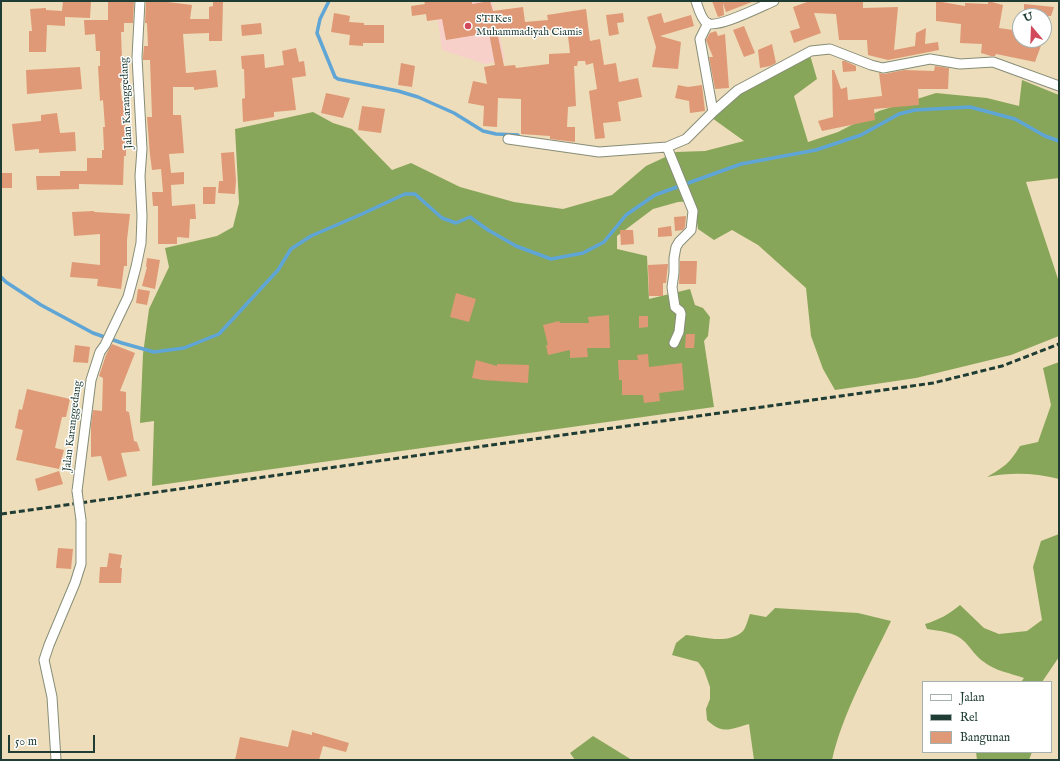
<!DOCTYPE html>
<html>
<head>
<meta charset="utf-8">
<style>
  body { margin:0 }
  #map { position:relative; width:1060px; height:761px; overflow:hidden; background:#eeddba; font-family:"IM FELL English",serif }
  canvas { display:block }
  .frame { position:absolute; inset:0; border:2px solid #1f3d34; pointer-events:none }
  .legend { position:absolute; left:922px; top:681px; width:130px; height:72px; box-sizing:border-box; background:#fff; border:1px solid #a5b1ae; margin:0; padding:5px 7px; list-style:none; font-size:12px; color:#1f3d34 }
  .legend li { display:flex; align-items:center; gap:8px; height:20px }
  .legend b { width:20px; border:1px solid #a5b1ae }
  .north { position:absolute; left:1012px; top:8px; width:40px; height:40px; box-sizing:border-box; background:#fff; border:1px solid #a5b1ae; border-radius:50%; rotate:341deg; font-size:11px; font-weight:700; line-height:16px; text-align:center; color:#1f3d34 }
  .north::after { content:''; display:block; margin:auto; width:14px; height:18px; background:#d1495b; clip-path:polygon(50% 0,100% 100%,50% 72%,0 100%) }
  .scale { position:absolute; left:8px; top:735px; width:87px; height:18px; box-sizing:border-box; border:2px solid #1f3d34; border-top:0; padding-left:5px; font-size:12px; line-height:14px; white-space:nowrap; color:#1f3d34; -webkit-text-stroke:3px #fff; paint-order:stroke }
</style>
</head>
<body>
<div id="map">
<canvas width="1060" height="761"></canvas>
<div class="frame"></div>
<ul class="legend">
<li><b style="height:5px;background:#fff"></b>Jalan</li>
<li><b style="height:5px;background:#1f3d34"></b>Rel</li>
<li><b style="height:11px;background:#df9976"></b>Bangunan</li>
</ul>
<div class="north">U</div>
<div class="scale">50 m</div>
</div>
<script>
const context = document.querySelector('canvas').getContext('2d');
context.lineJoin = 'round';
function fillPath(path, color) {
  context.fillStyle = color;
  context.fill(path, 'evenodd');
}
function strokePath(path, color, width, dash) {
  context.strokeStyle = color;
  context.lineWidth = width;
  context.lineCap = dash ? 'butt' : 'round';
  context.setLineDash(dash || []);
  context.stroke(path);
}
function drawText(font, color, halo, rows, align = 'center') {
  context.font = font + ' "IM FELL English",serif';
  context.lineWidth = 3;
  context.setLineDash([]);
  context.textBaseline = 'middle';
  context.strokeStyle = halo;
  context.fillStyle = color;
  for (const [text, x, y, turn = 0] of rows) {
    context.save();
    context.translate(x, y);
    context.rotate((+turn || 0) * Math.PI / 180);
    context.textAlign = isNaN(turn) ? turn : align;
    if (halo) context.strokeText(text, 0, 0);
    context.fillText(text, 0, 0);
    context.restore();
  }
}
const built = new Path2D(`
  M435,1H492L505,60L485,64L442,50Z`);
const forest = new Path2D(`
  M810,55L817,79L794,96L808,142L838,132L879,111L936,93L987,98L1019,106L1022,80L1059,95V178L1026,182L1059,282V336L1011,355L916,378L835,390L823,369L811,336L806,288L758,245L732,230L714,240L698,229L694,201L678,202L653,209L617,236V249L647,256L649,299L690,289L695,305L703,308L710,317L708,336L704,341L714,407L152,486L154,421L140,423L143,354L149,309L169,267L165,248L217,236L233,227L239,203L235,129L313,112L333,123L352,129L392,170L411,163L460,187L514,202L563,209L612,195L646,166L676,152L705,151L744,141L712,118L746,88Z
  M1059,362V479C1035,473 1011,472 987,477C1004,467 1010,463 1020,446L1038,442L1051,405L1043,368Z
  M1059,534V657L1042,682H1021L1024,678C1010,673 995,671 984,662C976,657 971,648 965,642C956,632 939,631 927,629L925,624C939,620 949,614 960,605L984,628L999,634L1027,631L1042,620L1033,567L1041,541Z
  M775,608L858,613L891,621C870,665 843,712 832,760H754L749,724C730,729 723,735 707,720L706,709L710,699V687L704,670L698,662L672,655L676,643L686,635C704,637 728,645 743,631C746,628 748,619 750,614L766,617Z
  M593,736L632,760H575L570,753Z
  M976,752H1032L1029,760H977Z`);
const stream = new Path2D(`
  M329,1L320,19L317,33L335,77L338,79L398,91L418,97L454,113L483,131L496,134L518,135
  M1,277L6,282L41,305L93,333L122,343L154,352L184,348L219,334L278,270L291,249L311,236L362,214L405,194H415L442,218L456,223L470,217L488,230L516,246L551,259L583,253L604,242L626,215L655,195L741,164L816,150L861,135L899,114L915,110L970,107L1015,119L1045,136L1059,141`);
const building = new Path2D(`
  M63,1H91L90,18L65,17V26L47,25L46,52H29V31H32L30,9L46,8V10L62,11Z
  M113,1H134L133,23H124V32H121L122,59H123L125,82L120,83L122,101H124L126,146V156H124L123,185L79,184V189L37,190L36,176H60V171H87V158H102V150H104L103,127H105L103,100L100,101L98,66H100V51H96L95,34L85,35L84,20H108V2Z
  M146,1H168V2L192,5L190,19H209V7L213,6V1H223L222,41H209V33L183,34L186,73L216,70L218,87L194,90V87H173V115H181L184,153L169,154L171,173L184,172V184L171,185L172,206L195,204L196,219H190L189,238L177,237V244H158V206H153L152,192H163L161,169L152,170L150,155L147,117H152L150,60H143V57L144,46H148L147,23H145Z
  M424,1H472V4L490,1L493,11L523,7L525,22L548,20L547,15L586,9L590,41L600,39L604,65L616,63L619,82L638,78L642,97L618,102L621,121L603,123L605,138L595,139L589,91L597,89L593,63L586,65L585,61H578L577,66H574L576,106L568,107L567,127H575V142L550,139V136L521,134V99L498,98L497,127L483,126L484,106L468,103L473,81L487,84L484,67L495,65L489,33L446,40L442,19L427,21L426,14L412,16L411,6L425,4ZM567,28L570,53L549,54V64L516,68L515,65L504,66L498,36L531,32V34L545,32V31Z
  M712,1H752V2L726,12L723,3L724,15L718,17Z
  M810,1H863V8L898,7L894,50L915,46L916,33L926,28L925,44L938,42L939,50L888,60L868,55L867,40H839L836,14L814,13L821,33L794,43L790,31L800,28L793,7Z
  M936,1L965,6V3L988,4V1L1003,5L999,28L1020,31V40H1043L1035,62L996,54L995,56H991L981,53L982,44L960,43L961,24L936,21Z
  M1024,4L1054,7L1051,16H1024Z
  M334,13L350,16L349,22L364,23V25H384V43H363V46L349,45L350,35L331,32Z
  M623,13L624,22L617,23L619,34L609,36L606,15Z
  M661,13L664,23L691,15L694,26L660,36L681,42L678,69L652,67L656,47L647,17Z
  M261,23L262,34L242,36L241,25Z
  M744,26L755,53L744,57L733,30Z
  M716,31L718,36L725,34L729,88L715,89L709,57H713L706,40L710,33Z
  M772,44L776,63L770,66L760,68L758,50Z
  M296,48L299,62L304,61L306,76L292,78L296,110L274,112V117L243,122L242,99L245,98L244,69H242L241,56L264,54L265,68L284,65L282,51Z
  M842,61H845L856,66V71L843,72Z
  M401,63L415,66L412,87L398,85Z
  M935,66L949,68L948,89H918L919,105L874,109L875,120L822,131L818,121L833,117L832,70H834L841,89L847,87L848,100L882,96L879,73L884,74L904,70L934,71Z
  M80,67L82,89L27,94L26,70Z
  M678,85L688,87L702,85L705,111L690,113L689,101L675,98Z
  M326,93L350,98L343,118L321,113Z
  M362,106L385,109L381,133L358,130Z
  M57,113L60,133L75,132L76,151L39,153V149L15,151L12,124L41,121V115Z
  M234,152L236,181L235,194L218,193L219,181H223L221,153Z
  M1,173H12V188H1Z
  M203,187H216L215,204H203Z
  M94,211V212L130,214L127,240V266H124L121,289L97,286L98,279L70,277L72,262L100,265V234L74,236L72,212Z
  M686,216L685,227L683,230L675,231L674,217Z
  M671,226L672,236L658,237V228Z
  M620,230H633L634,244L621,245Z
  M147,258L160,260L155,289L142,286L147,267H146Z
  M680,261H697L696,284H679Z
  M668,264L666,283H663V296H649L648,265Z
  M138,289L150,291L147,305L136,303Z
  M456,293L476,299L469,322L450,317Z
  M609,315L610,348H587L588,357L570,358V350L548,355L546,345H548L543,325L559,321L560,323H589L588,317Z
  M639,316H648V327L639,328Z
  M686,334H695L694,348H685Z
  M112,344L135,353L120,391L126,392V411L129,412L134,441L137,442L140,451L121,453L127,476L108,481L101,456L91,457V425L93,410L102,411L103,378L99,376L106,355Z
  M75,345L90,347L88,363L73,362Z
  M648,354L649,367L682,363L684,390L659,393L660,401L644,403L643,395H622V380H619L618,360H638L637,355Z
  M476,360L497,366V364L529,365L528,383L483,380L472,378Z
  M27,389L70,399L66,417H62L55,448L64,450L59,469L16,460L23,430L15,428L19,409L22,410Z
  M59,471L63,484L38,491L35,479Z
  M58,548L73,549L71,569L56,568Z
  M109,553L122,555L120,568H122L121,583H99L100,567H107Z
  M292,730L312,735V732L349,743L346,752L323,746L319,760H235L240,737L288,747Z`);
const minor = new Path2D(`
  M696,1C698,7 701,19 707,23C717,29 762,6 774,1
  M708,23L700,39L713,112
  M508,139L599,152L667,147L686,139L713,112L738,90L811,51L830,49L871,65L883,68L930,59L960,64L993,62L1059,86
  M667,147L693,211L691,230L679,242L676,247L674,258V273L672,287L675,307L680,311L681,314L679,332L674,343
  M77,491L91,380L100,352L105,345L128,297L136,267L141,243L142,216L140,176L142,149L137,57L140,1
  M56,760L52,697L44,660L49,645L75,583L81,564V520`);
const rail = new Path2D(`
  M1,514L933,383L1002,366L1059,344`);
const minorBridge = new Path2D(`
  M77,491L81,520`);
const markers = [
  [468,26,4,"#d1495b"]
];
const poiNames = [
  ["STIKes",476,20],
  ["Muhammadiyah Ciamis",476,33]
];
const streetNames = [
  ["Jalan Karanggedang",127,103,-93],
  ["Jalan Karanggedang",73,426,-83]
];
fillPath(built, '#f7d0ca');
fillPath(forest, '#88a65a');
strokePath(stream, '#5fa5d5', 3.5);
fillPath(building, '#df9976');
strokePath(minor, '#868d77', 11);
strokePath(minor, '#fff', 9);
strokePath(rail, '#1f3d34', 3, [6, 3]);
strokePath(minorBridge, '#868d77', 11, []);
strokePath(minorBridge, '#fff', 9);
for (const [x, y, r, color] of markers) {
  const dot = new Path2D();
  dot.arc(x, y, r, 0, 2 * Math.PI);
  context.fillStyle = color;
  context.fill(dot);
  strokePath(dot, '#fff', 1.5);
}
drawText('11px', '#1f3d34', '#fff', poiNames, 'left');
drawText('11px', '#1f3d34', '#fff', streetNames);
</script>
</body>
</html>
